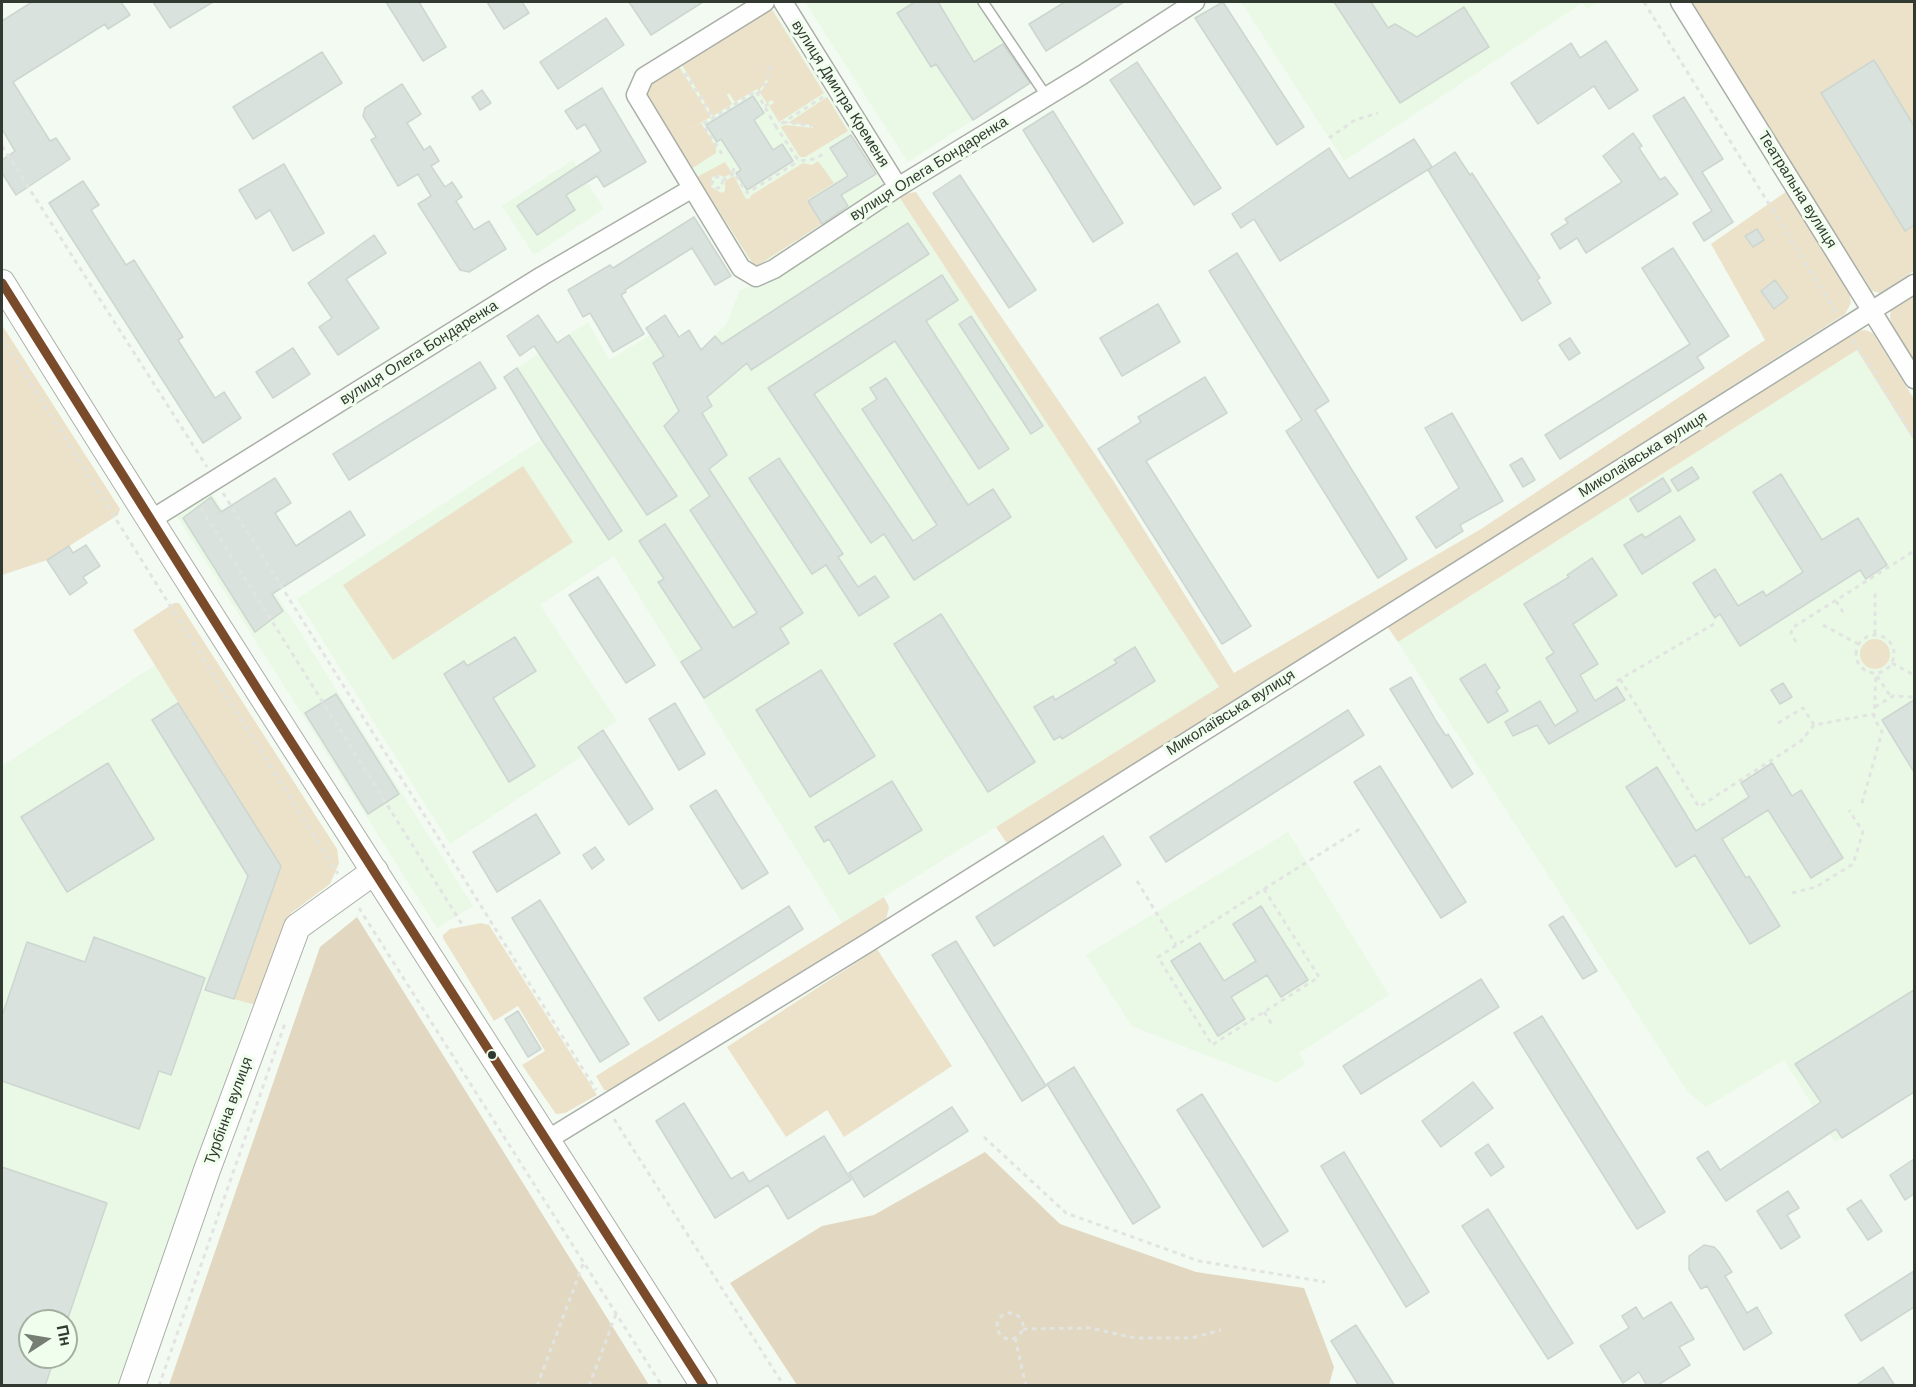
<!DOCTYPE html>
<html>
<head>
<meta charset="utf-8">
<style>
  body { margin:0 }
  #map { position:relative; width:1916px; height:1387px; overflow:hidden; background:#f3faf1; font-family:Arial,sans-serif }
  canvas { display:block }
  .frame { position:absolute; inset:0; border:3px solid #323931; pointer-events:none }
  .north { position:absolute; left:18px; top:1309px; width:60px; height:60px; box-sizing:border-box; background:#f0feed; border:2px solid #a4afa2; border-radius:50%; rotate:78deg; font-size:16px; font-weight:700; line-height:24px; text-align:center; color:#323931 }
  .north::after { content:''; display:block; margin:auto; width:21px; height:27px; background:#767d74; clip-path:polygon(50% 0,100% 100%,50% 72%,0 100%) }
</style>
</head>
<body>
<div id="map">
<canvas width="1916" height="1387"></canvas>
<div class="frame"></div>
<div class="north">Пн</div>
</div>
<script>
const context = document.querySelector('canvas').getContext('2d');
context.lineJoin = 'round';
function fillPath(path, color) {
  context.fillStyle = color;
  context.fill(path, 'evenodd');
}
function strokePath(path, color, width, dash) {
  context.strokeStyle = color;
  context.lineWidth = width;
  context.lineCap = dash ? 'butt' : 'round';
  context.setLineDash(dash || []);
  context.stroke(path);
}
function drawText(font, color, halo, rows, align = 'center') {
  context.font = font + ' Arial,sans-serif';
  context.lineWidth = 6;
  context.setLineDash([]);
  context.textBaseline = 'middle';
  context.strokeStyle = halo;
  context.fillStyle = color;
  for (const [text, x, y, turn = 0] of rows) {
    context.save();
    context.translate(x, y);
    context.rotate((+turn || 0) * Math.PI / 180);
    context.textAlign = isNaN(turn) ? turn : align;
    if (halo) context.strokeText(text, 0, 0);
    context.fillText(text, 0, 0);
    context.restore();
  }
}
const built = new Path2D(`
  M805,2H977L1030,83L908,162Z
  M1241,2H1598L1587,9L1582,3L1344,161Z
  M771,6L884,185L754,269L643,93L646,88Z
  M573,160L604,209L534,255L502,206Z
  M898,195L1220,687L842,923L614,556L540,605L617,721L578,746L584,755L450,844L297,599L541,440L503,377L588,322L609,360L650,335L672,369L701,350L727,323L740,290L775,277Z
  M1857,350L1914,441V1092L1835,1142L1784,1060L1706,1107L1687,1091L1398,642Z
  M212,493L473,906L437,928L176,515Z
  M155,665L295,877L123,1385L2,1386V766ZM30,1321H66V1357H30Z
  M1288,832L1389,995L1299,1053L1305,1064L1277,1083L1132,1026L1086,955Z`);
const green = new Path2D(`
  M1689,2H1914V271L1880,293L1872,291Z
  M771,8L824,93L779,122L769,106L774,103L772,100L767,103L760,93L768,81L766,80L759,91L757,89L735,102L729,93L727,95L732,104L713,116L682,65Z
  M679,67L711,117L686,131L701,123L716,147V153L691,169L644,93L646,88Z
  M827,97L848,131L805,157H800L781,127L785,125L813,128L812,125L788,123Z
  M818,161L834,183L807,200L822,224L755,267L697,177L725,162L732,173L724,177L719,175L712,177L711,187L722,193L725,191V181L734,176L746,199L751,198L750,196L803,163L812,165Z
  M1787,191L1849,290L1851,303L1845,314L1014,842H1006L996,827L1219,687L898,195L916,192L1114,482L1234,673L1481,529L1765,340L1711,244Z
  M1914,294V363C1905,349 1884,326 1892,308Z
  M2,325L120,509L118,515L47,560L2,575Z
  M1865,330L1873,333L1914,399V441L1857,350L1398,642L1387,626L1857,331Z
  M523,466L573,542L393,660L343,585Z
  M174,603H179L337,849L339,863L330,884L291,913L259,1006L234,999L280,866L133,630Z
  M1860 654a15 15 0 1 1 30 0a15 15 0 1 1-30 0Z
  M884,897L889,907L886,920L610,1091L604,1090L596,1076Z
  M481,923L489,925L597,1095L565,1113L556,1114L522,1065L545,1051L518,1006L494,1021L443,938V935L450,929Z
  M877,949L952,1066L844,1137L827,1110L786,1137L727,1047Z`);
const forest = new Path2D(`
  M357,917L649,1385H169L320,947Z
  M985,1152L1060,1224L1196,1272L1304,1288L1334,1367L1329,1385H797L730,1283L822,1226L874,1215Z`);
const building = new Path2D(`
  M32,2H121L130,15L108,29L105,24L13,82L50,141L56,138L70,159L16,195L2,173V160L15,151L2,129V21Z
  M153,2H213L170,28Z
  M386,2H419L446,47L423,61Z
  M487,2H522L529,13L504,29Z
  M629,2H703L651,35Z
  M915,2H938L974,62L1003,44L1030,83L973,120L936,64L931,67L897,13Z
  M1065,2H1124L1046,51L1029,24Z
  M1223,2L1304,127L1277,145L1195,18Z
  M1334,2H1371L1388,28L1395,24L1417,37L1464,7L1489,47L1400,103Z
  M606,18L624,45L558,89L540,62Z
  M1606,41L1638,90L1609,109L1594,86L1538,124L1511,83L1571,43L1580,58Z
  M322,52L342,83L253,139L233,107Z
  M1874,60L1914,126V225L1905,231L1821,93Z
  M1137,62L1221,188L1194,205L1110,80Z
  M402,84L421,114L407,123L424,150L430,146L439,161L431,166L445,187L452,182L462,197L456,201L474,230L489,221L506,249L469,272L460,270L418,204L431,196L418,174L398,186L371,140L376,137L363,116L365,108Z
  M602,88L646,162L604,187L597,176L566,195L575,210L537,235L517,206L601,151L585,124L577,129L565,111Z
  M482,90L491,103L480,110L472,97Z
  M753,96L764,113L754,120L773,150L782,144L793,161L747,190L736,173L741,170L721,139L717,142L706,125Z
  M1684,97L1723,159L1702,172L1733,222L1704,241L1693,223L1712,211L1653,116Z
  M1053,111L1123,223L1093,242L1023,130Z
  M1633,133L1642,146L1639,148L1660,180L1665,177L1678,194L1586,253L1577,238L1560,249L1551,234L1568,223L1565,219L1622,182L1603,156Z
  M851,135L876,174L841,195L848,206L822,224L808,201L848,176L830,148Z
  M1414,139L1432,167L1280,261L1254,219L1241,228L1232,214L1329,148L1349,179Z
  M1455,152L1470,175L1472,173L1540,278L1537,280L1551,303L1522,321L1428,170Z
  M284,164L324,233L293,251L270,210L256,219L239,190Z
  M960,175L1036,290L1009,308L933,193Z
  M83,181L99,205L91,210L126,265L134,260L183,337L178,340L215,398L224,392L241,418L203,443L49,203Z
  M694,217L731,276L715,285L692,248L625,290L626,292L621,295L644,334L613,352L590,313L583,317L568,290L610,265L613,268Z
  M908,223L929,254L751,370L747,363L707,397L712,406L702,413L727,455L709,469L803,613L780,628L789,643L704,698L681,662L702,649L658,582L664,579L639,541L665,524L733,628L757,613L690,510L710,496L664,426L679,411L653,363L664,356L646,328L665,315L679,337L689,330L701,350L715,336L722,344Z
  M1757,229L1764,240L1753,247L1745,236Z
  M374,235L386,253L346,279L379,328L338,355L319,327L332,318L308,283Z
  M1673,248L1729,336L1697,357L1704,368L1560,459L1545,435L1690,344L1642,268Z
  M1237,253L1329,401L1315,410L1407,559L1378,578L1286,431L1302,420L1209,271Z
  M942,275L958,300L926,321L1009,449L979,469L895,341L814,394L913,541L937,525L862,409L877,399L870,388L886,378L968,505L993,489L1011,517L914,580L884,534L871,543L768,388Z
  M1775,280L1788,298L1774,309L1761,291Z
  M1158,304L1180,342L1122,376L1100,338Z
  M538,315L557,343L569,335L677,496L647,515L534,346L520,356L507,336Z
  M971,316L1043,426L1031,434L959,324Z
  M1570,338L1580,353L1569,360L1559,345Z
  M293,348L310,374L273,398L256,372Z
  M480,362L496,388L349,480L333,454Z
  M517,368L622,531L609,540L542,440L504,377Z
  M1205,377L1227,413L1146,461L1251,626L1222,644L1098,449L1141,422L1138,417Z
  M1452,413L1503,501L1460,525L1463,531L1436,548L1416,517L1459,488L1425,428Z
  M779,458L843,554L838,557L858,587L875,576L889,597L859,616L826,565L812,574L749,478Z
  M1522,458L1535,480L1523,487L1510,465Z
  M1692,467L1699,478L1678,491L1671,480Z
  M1781,474L1822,540L1858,518L1887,565L1866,579L1860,570L1740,646L1720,614L1715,618L1693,583L1715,569L1738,606L1763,591L1766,596L1803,572L1753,492Z
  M275,478L291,503L275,513L296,546L350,511L365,535L272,594L283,611L255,632L183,518L211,497L221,512Z
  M1663,478L1671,491L1638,512L1630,499Z
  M1680,516L1695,540L1642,574L1624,545L1642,534L1645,538Z
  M86,545L100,566L83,577L87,583L70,595L47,560L69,546L73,553Z
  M1592,558L1617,595L1573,624L1598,664L1580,675L1595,701L1617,687L1625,700L1549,744L1537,725L1513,736L1505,722L1540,701L1555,726L1578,711L1546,658L1554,653L1524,604L1569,577L1567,575Z
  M598,577L655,665L626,683L569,595Z
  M941,614L1035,762L988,792L894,644Z
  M515,637L536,671L493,698L535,766L509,782L444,674L464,661L467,666Z
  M1135,647L1155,681L1062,739L1061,736L1054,740L1034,707L1053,696L1055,700L1117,663L1114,660Z
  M1485,664L1500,688L1496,691L1508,711L1488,723L1460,679Z
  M821,670L875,756L810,797L756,710Z
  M1411,677L1436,721L1446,736L1448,734L1473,774L1452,788L1390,689Z
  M1783,683L1792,697L1780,704L1771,690Z
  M336,694L399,794L368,814L305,713Z
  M1914,700V772L1882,720Z
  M178,703L281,866L234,999L205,990L248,876L152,720Z
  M675,703L705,754L679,770L649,719Z
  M1348,710L1364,735L1166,862L1150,837Z
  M603,730L653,809L629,825L578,747Z
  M108,763L154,839L67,892L21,817Z
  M1772,763L1792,796L1801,790L1843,858L1811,878L1768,810L1722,839L1746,878L1749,876L1780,926L1750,944L1695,855L1676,867L1626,787L1657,767L1696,831L1749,797L1741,783Z
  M1380,766L1466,902L1441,918L1354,782Z
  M892,781L922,830L849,874L829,839L824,842L815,827Z
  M716,790L768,873L742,889L690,806Z
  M536,814L560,853L497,892L473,852Z
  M1103,836L1121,865L994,946L976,917Z
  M595,847L604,860L592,869L583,855Z
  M540,900L629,1044L600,1062L512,918Z
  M789,906L803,929L659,1021L644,998Z
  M1261,906L1308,980L1281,997L1267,975L1231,997L1245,1019L1218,1036L1171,961L1200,943L1224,981L1256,961L1233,924Z
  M1563,916L1597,971L1583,979L1549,925Z
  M94,937L205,978L171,1075L159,1071L139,1129L2,1081V1016L27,942L85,962Z
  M956,941L1046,1086L1022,1101L932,955Z
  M1481,979L1499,1007L1361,1094L1343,1066Z
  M1914,990V1092L1842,1138L1836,1129L1726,1201L1697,1158L1708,1151L1720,1170L1821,1102L1795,1064Z
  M518,1011L541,1049L528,1057L505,1019Z
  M1542,1016L1665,1212L1637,1229L1514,1033Z
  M1074,1067L1160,1207L1133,1224L1047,1084Z
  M1473,1082L1493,1108L1441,1147L1422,1121Z
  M1202,1094L1288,1231L1263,1247L1177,1110Z
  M684,1103L731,1179L743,1172L749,1182L824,1136L851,1180L788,1219L768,1185L715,1218L656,1121Z
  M952,1107L968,1131L864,1197L849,1173Z
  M1488,1144L1504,1167L1491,1176L1475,1153Z
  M1344,1152L1429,1292L1406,1307L1321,1166Z
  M1914,1159V1194L1905,1200L1890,1175Z
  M2,1167L107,1203L67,1321H30V1357H55L45,1386H2Z
  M1788,1191L1799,1208L1787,1215L1800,1237L1781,1249L1757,1211Z
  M1861,1200L1882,1231L1868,1240L1847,1209Z
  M1488,1209L1573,1343L1548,1359L1462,1226Z
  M1704,1245L1714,1247L1719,1252L1732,1272L1725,1276L1747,1313L1757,1307L1772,1333L1744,1350L1707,1286L1701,1289L1689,1269V1256Z
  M1914,1271V1307L1861,1341L1845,1315Z
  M1671,1302L1694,1339L1679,1347L1690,1365L1656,1386H1647L1639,1372L1623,1383L1600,1346L1629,1328L1622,1316L1636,1307L1643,1319Z
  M1356,1325L1395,1386H1359L1331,1341Z
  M1883,1367L1895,1386H1855Z`);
const path = new Path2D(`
  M1644,2L1837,314
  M685,73L713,118
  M758,94L768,80L769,66
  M823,97L776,127L799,161L815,159L826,152
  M765,106L772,102
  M783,122L812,126
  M1329,138L1355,120L1378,113
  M2,146L207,467
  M722,154L703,124L756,91L776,127
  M734,168L733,171L747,193L799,161
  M723,180L721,188H716L712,184L714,177H721L723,180L735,173
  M2,337L338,874
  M1853,340L1914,437
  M223,493L596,1090
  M201,508L465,929
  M1836,601L1843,612
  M1823,625L1858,644
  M1875,634V592
  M1856 654a19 19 0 1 1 38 0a19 19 0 1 1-38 0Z
  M1796,642L1791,634L1792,628L1914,551
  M1892,663L1914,675
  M1877,676L1891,697
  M1620,679L1699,807L1801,741L1814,725L1874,714
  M1617,681L1714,624
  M1875,707L1893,696L1914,697
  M1778,723L1803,708L1814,725
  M1862,803L1882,732L1874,718L1876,673
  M1137,881L1176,945
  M1264,889L1319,977L1212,1045L1158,957Z
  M1264,889L1363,827
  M1792,893L1816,887L1853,864L1863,832L1849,810
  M359,908L662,1386
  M1264,1012L1273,1026
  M614,1119L784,1386
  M984,1137L1066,1213L1199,1261L1325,1282
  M997 1326a13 13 0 1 1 26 0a13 13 0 1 1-26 0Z
  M1023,1329L1090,1328L1135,1338H1192L1221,1330
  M1015,1338L1026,1386
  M159,1386L285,1023
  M537,1386L583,1264
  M589,1386L616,1314`);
const lane = new Path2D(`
  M983,2L1047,97`);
const street = new Path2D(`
  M765,2L644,77L636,95L741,268L756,277L774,269L898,187L1082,75L1195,2
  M783,2L898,187
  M1680,2L1914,379
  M149,521L542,276L691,189
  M547,1140L869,942L1914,284`);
const secondary = new Path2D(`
  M2,283C231,653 470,1018 704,1386
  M132,1386L207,1170L297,927L375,871`);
const bus1 = new Path2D(`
  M2,283L263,698L704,1386`);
const markers = [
  [492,1055,5,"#323931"]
];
const streetNames = [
  ["вулиця Дмитра Кременя",840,94,58],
  ["вулиця Олега Бондаренка",929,169,-32],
  ["Театральна вулиця",1797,190,58],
  ["вулиця Олега Бондаренка",419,353,-32],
  ["Миколаївська вулиця",1643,455,-32],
  ["Миколаївська вулиця",1231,713,-32],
  ["Турбінна вулиця",229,1111,-70]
];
fillPath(built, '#e9f9e6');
fillPath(green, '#ece2ca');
fillPath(forest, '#e2d8c1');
fillPath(building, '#d9e2dc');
strokePath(building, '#cdd6d0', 1.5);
strokePath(lane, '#a9afa7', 12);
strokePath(street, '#a9afa7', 21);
strokePath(secondary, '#a9afa7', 28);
strokePath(path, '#e2e4e2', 3, [4.5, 4.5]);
strokePath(lane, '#fdfefd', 9);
strokePath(street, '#fdfefd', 18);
strokePath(secondary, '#fdfefd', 26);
strokePath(bus1, '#7a4b2a', 9);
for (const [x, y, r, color] of markers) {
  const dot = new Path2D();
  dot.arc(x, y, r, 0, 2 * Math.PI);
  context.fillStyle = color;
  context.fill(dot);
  strokePath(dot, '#f0feed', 2);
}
drawText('15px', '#323931', '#f0feed', streetNames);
</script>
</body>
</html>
